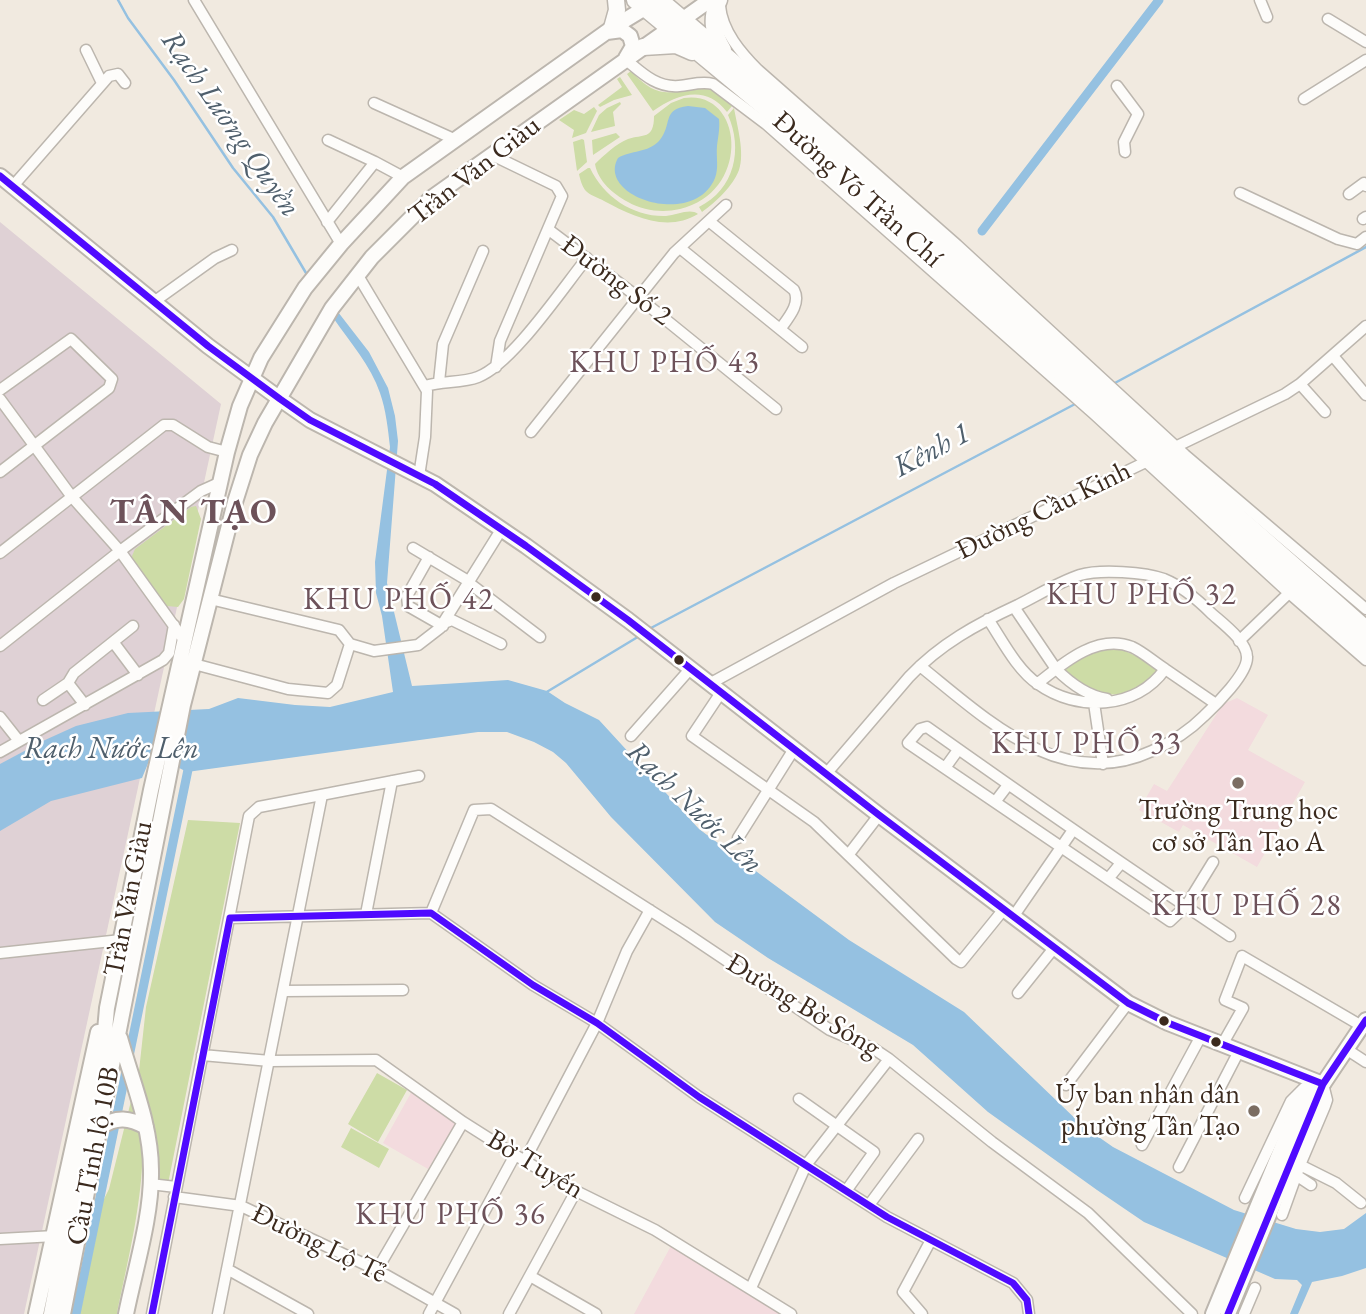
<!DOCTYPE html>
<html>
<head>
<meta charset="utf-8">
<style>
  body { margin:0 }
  canvas { display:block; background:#f1eae0 }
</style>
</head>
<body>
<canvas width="1366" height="1314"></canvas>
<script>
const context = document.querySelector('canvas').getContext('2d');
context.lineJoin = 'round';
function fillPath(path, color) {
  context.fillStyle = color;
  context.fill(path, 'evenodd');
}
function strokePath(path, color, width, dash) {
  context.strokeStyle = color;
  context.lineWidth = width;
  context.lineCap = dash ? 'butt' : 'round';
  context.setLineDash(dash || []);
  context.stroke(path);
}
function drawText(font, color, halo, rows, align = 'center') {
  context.font = font + ' "EB Garamond",serif';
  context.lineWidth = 5;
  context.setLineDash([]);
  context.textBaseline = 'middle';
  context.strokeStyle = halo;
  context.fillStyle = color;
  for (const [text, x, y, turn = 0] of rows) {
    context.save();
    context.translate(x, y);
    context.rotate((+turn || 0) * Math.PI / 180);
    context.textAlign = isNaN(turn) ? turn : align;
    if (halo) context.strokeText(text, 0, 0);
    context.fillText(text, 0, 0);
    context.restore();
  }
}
const built = new Path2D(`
  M1237,698L1268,715L1248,750L1305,782L1257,867L1183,825L1179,832L1139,810L1154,784L1167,791L1223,704Z
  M412,1091L456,1123L428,1169L383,1143Z
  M672,1244L787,1314H634Z`);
const industrial = new Path2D(`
  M0,222L221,404L24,1314H0Z`);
const green = new Path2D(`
  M631,71C654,95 663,95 695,89C700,88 705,87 711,89C719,92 726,101 732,106L727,112C706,84 677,94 653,111L627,74Z
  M620,77L632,95L614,100L600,107L598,105L622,87L617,79Z
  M684,98C744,89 752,192 680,209C663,213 644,211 628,202C613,194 598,181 595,164C603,156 617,143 628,139C643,134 654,140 654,116L671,103Z
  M620,102L621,104L613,112L615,126L591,132L599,115L607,108Z
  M594,107L597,111L586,133L572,138L574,130L559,120L574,110L584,114Z
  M734,108C737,126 745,152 739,170C733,186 716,202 702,212L699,207C735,189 743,149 728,115Z
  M616,133L620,137L593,155L592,140Z
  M582,139L584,140L587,162L577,171L573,142Z
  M588,168H590C604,197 633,217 666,216C677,215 690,208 698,214C667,233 632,216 604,201C599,198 589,195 585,190C582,186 580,179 579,174Z
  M196,506L201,519L184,599L178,607L167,606L134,564L132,556L135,549L191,507Z
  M1116,647L1145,660L1157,671C1129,712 1094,692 1060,671L1085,655Z
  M188,820L240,823L168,1184L154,1181L138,1080L146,1007Z
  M377,1073L407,1090L378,1142L348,1124Z
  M132,1097C159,1144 127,1261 117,1314H80L103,1201L109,1189Z
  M351,1128L389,1149L379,1168L341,1147Z`);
const water = new Path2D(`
  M688,106L705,108L719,119C720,129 718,137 717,146C716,157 719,168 715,178C694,229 596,197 618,158C631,150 648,153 659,141C673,125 661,109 688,106Z
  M338,312L369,352L388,388L395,416L398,441L387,583L412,686L508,680L547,691L565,703L599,720L699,829L849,940L964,1012L1083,1126L1113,1147L1234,1210L1296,1229L1320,1232L1344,1229L1366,1213V1268L1342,1276L1312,1282L1298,1314H1290L1302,1285L1297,1280L1275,1279L1144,1222L1097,1190L988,1112L913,1045L768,958L715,922L611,817L566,763L553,752L534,742L507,732H478L187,772L152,754L142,778L51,801L0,831V764L45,740L76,726L128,713L209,709L238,698L295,705L330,707L393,692L382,616L376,593L375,562L390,447C388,429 386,410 380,393C371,366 350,342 334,319Z`);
const stream = new Path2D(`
  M118,0L128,18L174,80L233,168L273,217L306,273
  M1113,384L1366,247
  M649,629L1077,403
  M545,693L641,635`);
const canal = new Path2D(`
  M982,231L1159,0
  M76,1314L190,760`);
const minor = new Path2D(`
  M194,0L341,244
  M1260,0L1267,17
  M720,6C722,31 741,53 758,70L957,245L1185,455L1366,609
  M1328,19L1366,42
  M86,50L102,83
  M625,59C641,72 656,88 679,86C691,85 701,81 713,84L766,124L1094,414L1289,593L1366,660
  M1117,86L1138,114L1124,142L1125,152
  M1304,99L1366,60
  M374,103L456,140
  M328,140L375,162
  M492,155L556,186L562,196L500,341L496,367
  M13,186L109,76L118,74L125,83
  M1240,193L1338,239L1357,244L1366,237
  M1349,194L1364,183L1366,186
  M1363,219L1366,217
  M327,222L375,162L403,177
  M710,222L794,290C801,303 789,317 781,328
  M549,230L639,298L776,409
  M680,248L802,347
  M357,274L427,391L425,437L419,476
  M155,301L215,258L232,250
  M1333,356L1366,395
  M439,382L443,344L483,251
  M1300,384L1325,412
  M425,386C443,381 462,383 478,377C512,364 562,289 587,258
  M0,390L71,339L112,379L109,388L0,472
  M0,399L72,497L120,551L184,640
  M531,432L674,253L726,205
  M1173,448L1285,394L1300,384L1366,326
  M413,548L470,582
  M0,553L164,425H173L208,447L227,452
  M429,557L407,596L408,606L443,626
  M469,583L540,637
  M1014,607L1056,669C1069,682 1088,696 1107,699
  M988,619C1002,640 1017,670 1038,684C1077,712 1136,710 1165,669C1154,662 1143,652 1132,647C1097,633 1062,664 1037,684
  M444,623L452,620L501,644
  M1239,641L1289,593
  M114,643L138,675
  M350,644L374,651L418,645L440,628L501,530
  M0,646L120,551L201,491L221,482
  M194,664L288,689L328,693L337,685L350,644L339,630L210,599
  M1165,669L1216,704
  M711,683L894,583L1150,460
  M722,691L692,736L814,822L956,959L961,962L1004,909
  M43,700L68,683
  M1094,703L1103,764
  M85,705L68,683L74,673L133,626
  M0,717L19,741
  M631,736L691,668
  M0,752L163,660L169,653L174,625
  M945,768L958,750
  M826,774L909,677C940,644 977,624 1018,605C1038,595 1059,582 1080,575C1100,569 1145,572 1164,579C1181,586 1198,600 1211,613C1222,623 1247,641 1247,657C1248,673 1216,705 1204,716C1188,732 1172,742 1152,751C1061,793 986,719 920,666
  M995,802L1008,785
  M738,838L794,749
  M849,854L879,815
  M1213,862L1186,906L1170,921L908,743L920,729L927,727C1027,798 1128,868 1230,936
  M1108,879L1121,863
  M431,913L474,810L491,809L684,932L830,1030L874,1049L889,1059L992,1142L1088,1213L1192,1314
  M366,914L392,781
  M1013,917L1073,830
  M230,918L431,913L533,985L597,1023L699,1097L887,1217L1013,1283L1027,1300L1029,1314
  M0,953L121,940
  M284,991L403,990
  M1018,993L1054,948
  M1222,1045L1243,1008L1225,1000L1242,956L1365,1028
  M1346,1049L1366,1062
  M202,1055L270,1061L376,1060L463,1122L515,1155L576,1191L655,1230L791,1314
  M1066,1085L1128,1003
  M799,1099L874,1152L846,1191
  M1142,1145L1201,1036
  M525,1160L597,1023L627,951L650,910
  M1300,1165L1336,1183L1361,1203
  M1179,1167L1239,1051
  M1296,1175L1311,1185
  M150,1184L176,1187
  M174,1197L241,1206L377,1270L455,1314
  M1245,1198L1291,1101L1304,1088L1323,1084L1327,1100L1325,1106L1300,1165L1282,1215
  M869,1205L918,1139
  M0,1239L55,1236
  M227,1269L308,1314
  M377,1270L463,1122
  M530,1276L596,1314
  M751,1288L806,1165L889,1059
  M152,1314L249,816L259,807L419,776
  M218,1314L322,795
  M429,1314L515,1155
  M509,1314L576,1191
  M922,1314L903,1292L931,1240
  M1244,1314L1255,1288`);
const secondary = new Path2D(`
  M607,32L622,30L630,36L633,46L626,58
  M0,176L208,346L280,399L310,420L435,484L526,546L628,620L879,815L1128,1003L1168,1023L1323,1084
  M120,1038C132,1081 151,1125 151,1170C152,1216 135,1269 126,1314
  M101,1127C116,1116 130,1118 146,1127
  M36,1314L98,1032
  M51,1314L104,1042L107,1008L151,790L227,452L240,406L261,358L305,288L341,244L403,177L612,28L658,0
  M63,1314L183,705L235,502L250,455L265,423L332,308L372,257L430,199L710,0`);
const primary = new Path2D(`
  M1213,1314L1302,1099L1322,1085
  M1228,1314L1323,1084L1366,1020`);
const trunk = new Path2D(`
  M635,0L769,111L1366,646
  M660,0C834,146 1001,300 1168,454C1233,513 1300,570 1366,629
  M719,0C710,18 713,33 723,50
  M612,28L617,10L616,0
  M643,47L676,45L692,52`);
const bus1 = new Path2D(`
  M0,176L208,346L280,399L310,420L435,484L526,546L628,620L879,815L1128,1003L1168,1023L1323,1084
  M230,918L431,913L533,985L597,1023L699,1097L887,1217L1013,1283L1027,1300L1029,1314
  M152,1314L230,918
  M1228,1314L1323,1084L1366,1020`);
const markers = [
  [596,597,6,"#3b2a1e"],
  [679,660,6,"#3b2a1e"],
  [1238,783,7,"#7b6d62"],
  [1164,1021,6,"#3b2a1e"],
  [1216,1042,6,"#3b2a1e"],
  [1254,1111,7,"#7b6d62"]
];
const streetNames = [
  ["Trần Văn Giàu",475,171,-38],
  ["Đường Võ Trần Chí",857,190,42],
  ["Đường Số 2",616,281,37],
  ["Đường Cầu Kinh",1044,511,-26],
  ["Trần Văn Giàu",129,899,-79],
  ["Đường Bờ Sông",803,1006,31],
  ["Cầu Tỉnh lộ 10B",94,1156,-79],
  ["Bờ Tuyến",535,1165,31],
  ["Đường Lộ Tẻ",319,1244,26]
];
const poiNames = [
  ["Trường Trung học",1238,811],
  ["cơ sở Tân Tạo A",1238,843],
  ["Ủy ban nhân dân",1240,1095,"right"],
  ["phường Tân Tạo",1240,1127,"right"]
];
const waterNames = [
  ["Rạch Lương Quyền",230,124,55],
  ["Kênh 1",932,451,-28],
  ["Rạch Nước Lên",111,750],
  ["Rạch Nước Lên",694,808,44]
];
const neighbourhoodNames = [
  ["KHU PHỐ 43",665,364],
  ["KHU PHỐ 32",1142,596],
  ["KHU PHỐ 42",399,601],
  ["KHU PHỐ 33",1087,745],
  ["KHU PHỐ 28",1247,907],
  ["KHU PHỐ 36",451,1216]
];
const districtNames = [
  ["TÂN TẠO",194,513]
];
fillPath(built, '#f3dbde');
fillPath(industrial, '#dfd1d5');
fillPath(green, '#cddca6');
fillPath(water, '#95c1e1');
strokePath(stream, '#95c1e1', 2.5);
strokePath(canal, '#95c1e1', 9);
strokePath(minor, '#bcb6ae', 13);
strokePath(secondary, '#bcb6ae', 18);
strokePath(primary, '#bcb6ae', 18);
strokePath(trunk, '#bcb6ae', 19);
strokePath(minor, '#fdfcfa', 10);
strokePath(secondary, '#fdfcfa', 14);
strokePath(primary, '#fdfcfa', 14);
strokePath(trunk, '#fdfcfa', 16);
strokePath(bus1, '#4f0aff', 7);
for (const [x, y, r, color] of markers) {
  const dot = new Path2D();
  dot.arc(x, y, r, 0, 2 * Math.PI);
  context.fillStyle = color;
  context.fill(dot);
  strokePath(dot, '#fff', 2.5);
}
drawText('28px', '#3b2a1e', '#fff', streetNames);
drawText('28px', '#3b2a1e', '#fff', poiNames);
drawText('italic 30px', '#4f5f6c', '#fff', waterNames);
context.letterSpacing = '2px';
drawText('30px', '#6d525a', '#fff', neighbourhoodNames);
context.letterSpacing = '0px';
context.letterSpacing = '2px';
drawText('bold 35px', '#6d525a', '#fff', districtNames);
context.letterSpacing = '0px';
</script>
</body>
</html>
